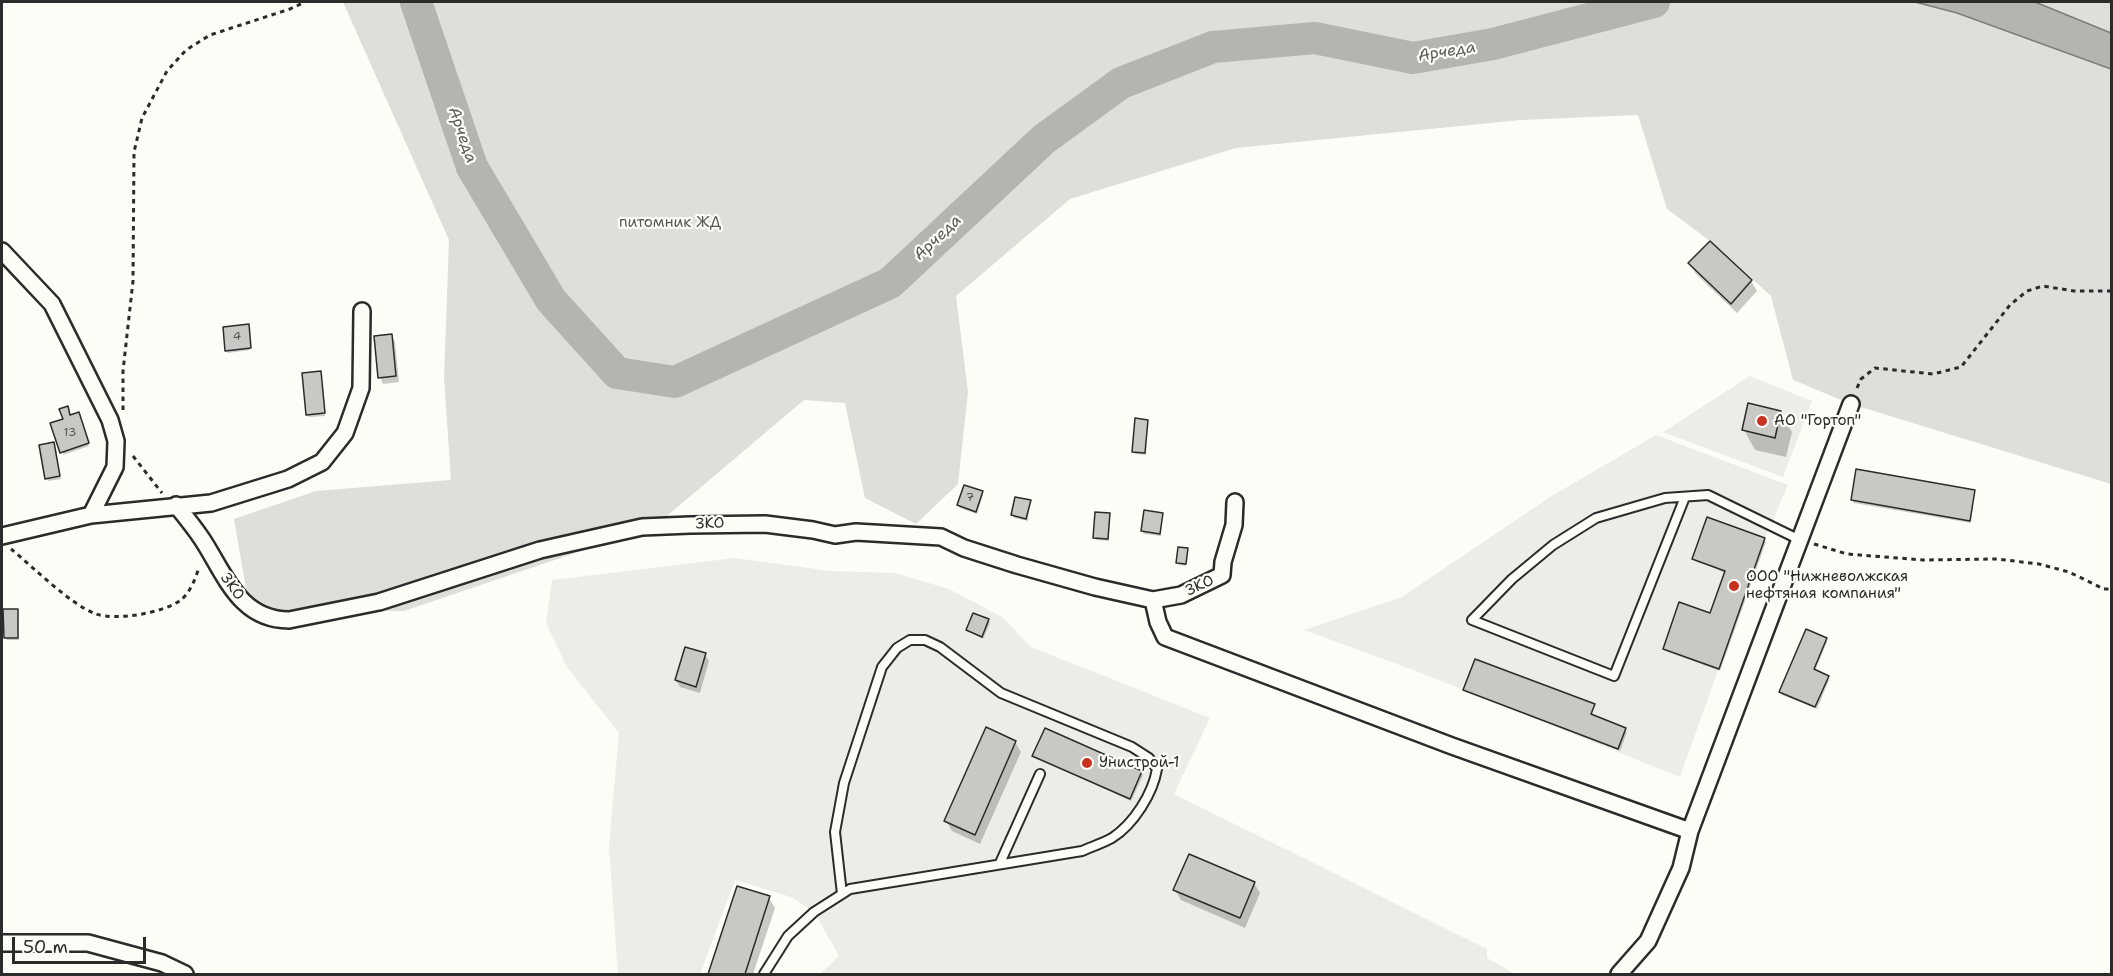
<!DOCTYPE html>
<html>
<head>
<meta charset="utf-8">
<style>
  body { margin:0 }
  #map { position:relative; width:2113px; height:976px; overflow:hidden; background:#fdfcf7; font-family:"Shantell Sans",sans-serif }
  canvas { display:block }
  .frame { position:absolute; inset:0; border:3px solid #2b2b2b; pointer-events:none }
  .scale { position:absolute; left:12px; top:937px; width:134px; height:27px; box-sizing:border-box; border:3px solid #2b2b2b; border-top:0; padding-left:8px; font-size:18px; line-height:21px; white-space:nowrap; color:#2b2b2b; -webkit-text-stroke:4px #fdfcf7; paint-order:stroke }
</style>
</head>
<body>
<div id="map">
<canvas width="2113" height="976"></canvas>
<div class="frame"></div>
<div class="scale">50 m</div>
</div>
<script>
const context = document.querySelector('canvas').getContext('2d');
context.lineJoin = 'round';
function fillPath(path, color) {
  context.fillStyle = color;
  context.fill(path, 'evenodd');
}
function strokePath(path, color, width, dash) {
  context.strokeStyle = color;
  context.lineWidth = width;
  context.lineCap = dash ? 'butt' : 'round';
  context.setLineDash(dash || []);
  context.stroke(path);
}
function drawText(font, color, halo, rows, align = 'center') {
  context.font = font + ' "Shantell Sans",sans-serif';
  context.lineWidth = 4.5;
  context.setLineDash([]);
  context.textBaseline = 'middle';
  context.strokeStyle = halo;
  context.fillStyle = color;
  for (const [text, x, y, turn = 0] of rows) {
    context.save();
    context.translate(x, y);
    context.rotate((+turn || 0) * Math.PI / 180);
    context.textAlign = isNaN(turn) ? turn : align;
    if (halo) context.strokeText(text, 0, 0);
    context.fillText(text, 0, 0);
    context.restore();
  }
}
const built = new Path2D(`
  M1750,376L1812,401L1783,477L1663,432Z
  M1656,435L1788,485L1765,538L1680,777L1416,671L1304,630L1402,597L1550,497Z
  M735,558L830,571L895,573L949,589L1002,617L1031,647L1210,718L1174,794L1487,949V958L1515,974H820L839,956L814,912L791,897L735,880L700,974H618L609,846L619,733L567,667L546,623L552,580Z`);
const green = new Path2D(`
  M343,2H2111V484L1851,404L1793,380L1771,296L1710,241L1667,209L1638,115L1521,120L1236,148L1070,199L956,296L968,392L958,484L916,524L865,498L845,403L804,400L655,526L404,611L250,612L234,519L316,491L451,480L444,378L449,240Z`);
const water = new Path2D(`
  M1740,2H2035L2111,33V69L1957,13L1915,2Z`);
const shadow = new Path2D(`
  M1710,243L1751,281L1757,291L1737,313L1696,274L1690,264Z
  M247,327L250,350L228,353L226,350Z
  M391,335L395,342L399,382L383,384L380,377Z
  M320,372L325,416L309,417L307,414Z
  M1780,412L1792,432L1786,457L1755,450L1744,430Z
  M70,416L80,417L89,446L63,455Z
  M1147,421L1146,455L1135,454L1133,451Z
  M54,446L61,479L48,481L47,479Z
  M1974,491L1971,523L1854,503L1852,500Z
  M982,493L983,495L977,514L960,508L958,505Z
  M1030,501L1028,521L1014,518L1013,515Z
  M1162,514L1161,536L1144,534L1142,531Z
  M1109,515V541L1096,540L1095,538Z
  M1764,539L1766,542L1720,671L1666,651L1664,649L1711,614L1725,573L1694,559Z
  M1187,550L1186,566L1179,565L1177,562Z
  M17,611L19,640H7L5,637Z
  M988,621L990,623L983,639L967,630Z
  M1826,639L1827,642L1815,671L1829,680L1817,709L1782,695L1781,692Z
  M705,655L709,661L700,693L680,687L676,680Z
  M1465,690L1594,705L1592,716L1627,732L1620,751Z
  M1015,742L1021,752L980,844L952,831L946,821Z
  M1034,756L1141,772L1143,775L1131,801Z
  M1254,883L1260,893L1245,928L1181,900L1175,890Z
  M738,888L769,898L775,908L753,974H709Z`);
const river = new Path2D(`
  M416,2L472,167L551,300L617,373L675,382L890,283L1044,139L1121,83L1213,47L1315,38L1413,58L1493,44L1654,2`);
const building = new Path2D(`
  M1710,241L1752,280L1731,304L1688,263Z
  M249,324L251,348L225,351L223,327Z
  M392,334L396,376L378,378L374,336Z
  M321,371L325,413L306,415L302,373Z
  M1748,403L1781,411L1775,438L1742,430Z
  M68,406L70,415L79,412L89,443L60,453L50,423L63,419L59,409Z
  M1135,418L1148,420L1145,453L1132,452Z
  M54,442L60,476L45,479L39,445Z
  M1856,469L1975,490L1970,521L1851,500Z
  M964,485L983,491L976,512L957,505Z
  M1015,497L1031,500L1026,519L1011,515Z
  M1144,510L1163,513L1160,534L1141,531Z
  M1095,512L1110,513L1108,539L1093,538Z
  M1707,517L1765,538L1719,669L1663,649L1679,602L1710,613L1725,571L1692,559Z
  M1178,547L1188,548L1186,564L1176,563Z
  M3,609H18V638H4Z
  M973,613L989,619L982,637L966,630Z
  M1806,629L1827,638L1814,669L1829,676L1815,707L1779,692Z
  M685,647L706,653L696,687L675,680Z
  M1475,659L1595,704L1591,714L1626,728L1618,749L1463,690Z
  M986,727L1016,741L975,835L944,821Z
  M1045,728L1142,771L1130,799L1032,756Z
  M1189,854L1255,882L1240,918L1173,890Z
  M737,886L770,896L745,974H708Z`);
const path = new Path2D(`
  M1857,388L1861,379L1875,368L1933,374L1961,367L2010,305L2027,291L2043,286L2074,291H2112
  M123,410V371L133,281L134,152L142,118L167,71L186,50L210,35L290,9L305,2
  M133,456L162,493
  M1814,544L1847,554L1923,560L1997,559L2039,564L2069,572L2104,589H2112
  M11,549C33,567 71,605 96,614C116,621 165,613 182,599C190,592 196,578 199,567`);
const lane = new Path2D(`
  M1685,497L1614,676L1472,620L1512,579L1553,545L1596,518L1665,498L1708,495L1800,540
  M1000,863L1040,774
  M764,974L788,936L814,912L850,889L1082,851C1091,847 1103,843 1112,838C1134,824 1153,793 1157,769L1149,758L1132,747L1001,693L940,647L925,640H910L897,648L882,667L844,783L835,832L842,894`);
const street = new Path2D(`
  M2,251L52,304L110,420L116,441L115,467L91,515
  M176,505C185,516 194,527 202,539C225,574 239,620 289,620L379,602L540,550L642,527L690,525L765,524L813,530L835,535L856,532L941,537L964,548L1017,565L1095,587L1153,600L1181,595L1222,575L1223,562L1234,525L1235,502
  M2,536L91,515L211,503L288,479L322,462L345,433L361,388L362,311
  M1153,600L1158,622L1165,637L1452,746L1690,831
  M2,943H88L162,963L185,974
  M1619,974L1648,941L1681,868L1690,831L1851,404`);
const markers = [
  [1762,421,6,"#c8321e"],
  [1734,586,6,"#c8321e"],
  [1087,763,6,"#c8321e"]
];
const numberNames = [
  ["4",237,337],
  ["13",70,433],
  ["7",970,498]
];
const parkNames = [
  ["питомник ЖД",670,223]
];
const poiNames = [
  ["АО \"Гортоп\"",1774,421],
  ["ООО \"Нижневолжская",1746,577],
  ["нефтяная компания\"",1746,594],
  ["Унистрой-1",1099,763]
];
const streetNames = [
  ["ЗКО",710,524,-2],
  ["ЗКО",1200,586,-25],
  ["ЗКО",232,587,54]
];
const waterNames = [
  ["Арчеда",1447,52,-9],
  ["Арчеда",462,135,71],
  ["Арчеда",938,238,-43]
];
fillPath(built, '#edece8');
fillPath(green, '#dfdeda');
fillPath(water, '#b5b4b1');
strokePath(water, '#7e7d7b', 1.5);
fillPath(shadow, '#0003');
strokePath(river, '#b5b4b1', 32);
fillPath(building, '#c9c8c4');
strokePath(building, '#2b2b2b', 1.5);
strokePath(lane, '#2b2b2b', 12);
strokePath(street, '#2b2b2b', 20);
strokePath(path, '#2b2b2b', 3, [4.5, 4.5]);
strokePath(lane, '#fdfcf7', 8);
strokePath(street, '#fdfcf7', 15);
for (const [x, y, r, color] of markers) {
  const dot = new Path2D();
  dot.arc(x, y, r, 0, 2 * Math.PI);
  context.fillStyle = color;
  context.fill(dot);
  strokePath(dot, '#fdfcf7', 2);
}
drawText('12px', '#525251', null, numberNames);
drawText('15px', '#585857', '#fdfcf7', parkNames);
drawText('15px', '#2b2b2b', '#fdfcf7', poiNames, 'left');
drawText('15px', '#2b2b2b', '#fdfcf7', streetNames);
drawText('italic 16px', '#5b5b5a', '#fdfcf7', waterNames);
</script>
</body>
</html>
